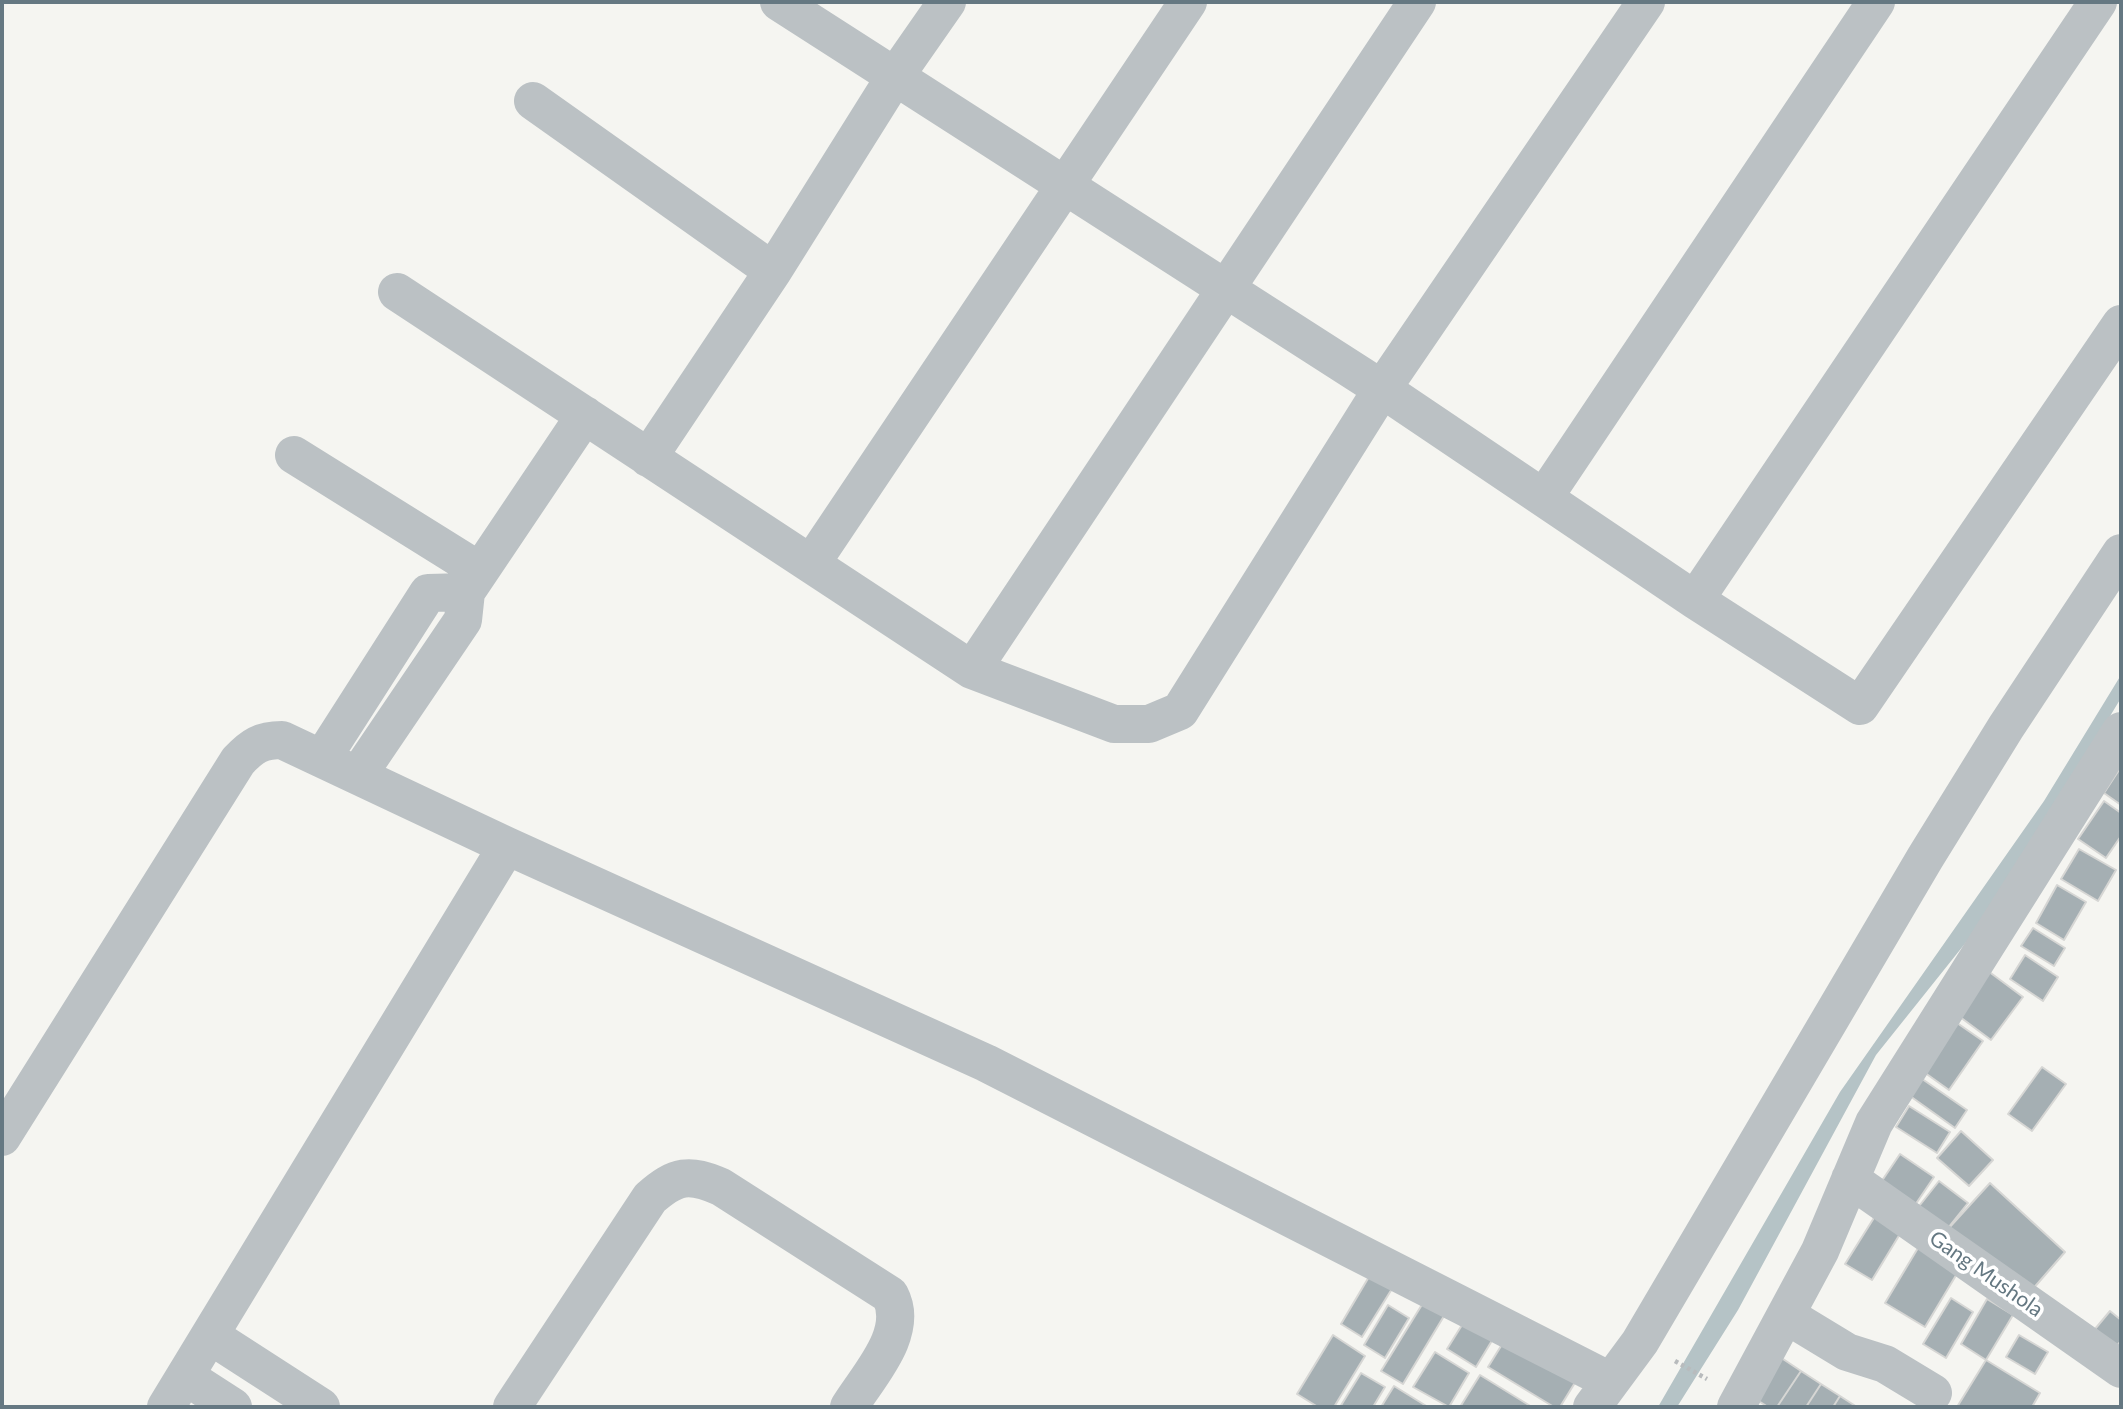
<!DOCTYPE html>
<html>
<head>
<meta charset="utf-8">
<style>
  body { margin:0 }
  #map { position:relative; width:2123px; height:1409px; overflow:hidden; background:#f5f5f1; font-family:Lato,sans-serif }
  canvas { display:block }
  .frame { position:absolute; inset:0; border:4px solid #657882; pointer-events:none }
</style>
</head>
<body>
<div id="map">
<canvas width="2123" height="1409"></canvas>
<div class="frame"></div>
</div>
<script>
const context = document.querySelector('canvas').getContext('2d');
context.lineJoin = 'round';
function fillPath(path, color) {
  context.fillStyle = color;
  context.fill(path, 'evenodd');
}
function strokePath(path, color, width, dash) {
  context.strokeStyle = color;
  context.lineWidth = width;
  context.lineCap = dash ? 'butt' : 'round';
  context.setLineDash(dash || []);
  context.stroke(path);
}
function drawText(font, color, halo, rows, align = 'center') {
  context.font = font + ' Lato,sans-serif';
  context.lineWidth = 7;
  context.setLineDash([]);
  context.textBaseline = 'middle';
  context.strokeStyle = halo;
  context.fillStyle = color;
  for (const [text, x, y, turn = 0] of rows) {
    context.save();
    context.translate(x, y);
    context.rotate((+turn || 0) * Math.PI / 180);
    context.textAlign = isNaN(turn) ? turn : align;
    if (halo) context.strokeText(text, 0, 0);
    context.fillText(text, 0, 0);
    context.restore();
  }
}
const water = new Path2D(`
  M2121,675V698L1995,906L1876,1055L1738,1310L1677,1407H1658L1840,1092L2044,801Z`);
const building = new Path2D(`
  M2121,767V805L2104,793Z
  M2104,801L2121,813V836L2106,858L2078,839Z
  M2079,849L2116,870L2098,901L2061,879Z
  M2057,885L2086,902L2064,940L2036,923Z
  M2033,928L2065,948L2054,966L2021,946Z
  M2025,955L2058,977L2043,1001L2010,979Z
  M1984,968L2023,997L1991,1040L1952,1011Z
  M1947,1016L1983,1041L1949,1090L1914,1065Z
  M2042,1067L2066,1084L2032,1131L2008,1114Z
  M1915,1074L1967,1110L1955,1128L1903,1091Z
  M1909,1106L1950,1132L1937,1153L1896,1127Z
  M1961,1131L1993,1160L1969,1186L1937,1158Z
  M1900,1154L1934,1177L1909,1214L1875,1191Z
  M1939,1181L1968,1203L1940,1238L1912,1215Z
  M1990,1183L2065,1252L2025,1298L1948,1229Z
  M1877,1213L1903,1229L1872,1280L1845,1264Z
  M1918,1248L1958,1272L1925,1327L1885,1303Z
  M1373,1270L1395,1284L1362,1337L1341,1324Z
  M1951,1298L1973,1312L1946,1358L1923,1344Z
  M1987,1299L2013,1315L1986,1360L1961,1344Z
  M1423,1303L1444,1316L1403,1384L1381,1371Z
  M1388,1305L1409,1318L1385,1358L1364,1345Z
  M2110,1311L2121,1320V1341L2116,1347L2095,1329Z
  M1467,1317L1496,1334L1476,1367L1447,1349Z
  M1333,1335L1365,1356L1334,1407H1318L1297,1394Z
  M2019,1335L2048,1352L2035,1374L2006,1357Z
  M1506,1338L1576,1381L1560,1407H1554L1488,1367Z
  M1435,1352L1469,1373L1449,1407L1413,1387Z
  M1780,1357L1801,1371L1777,1407H1768L1754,1398Z
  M1986,1360L2040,1393L2032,1407H1957Z
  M1801,1371L1821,1384L1806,1407H1777Z
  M1361,1373L1385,1387L1373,1407H1340Z
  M1480,1375L1532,1407H1460Z
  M1821,1384L1840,1396L1833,1407H1806Z
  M1394,1386L1428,1407H1381Z
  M1840,1396L1857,1407H1833Z`);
const path = new Path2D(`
  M1675,1361L1707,1379`);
const minor = new Path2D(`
  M779,2L1382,389L1695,600L1860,706L2121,324
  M533,101L773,271
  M397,292L972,670L1114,724H1149L1180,711L1382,389L1646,2
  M294,455L480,571
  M648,458L773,271L894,78L947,2
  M1545,496L1876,2
  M811,564L1188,2
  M1695,600L2098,2
  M972,670L1417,2
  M323,757L428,593L466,592
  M358,775L463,620L466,592L585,415
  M2,1137L238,761C252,746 261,740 282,740L507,846L986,1063L1610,1381
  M1850,1179L2121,1369
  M1786,1315L1847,1352L1885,1364L1933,1393
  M211,1336L321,1407
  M185,1376L233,1407
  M166,1407L507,846
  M512,1407L650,1198C676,1175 689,1173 721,1187L890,1295C910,1333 868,1376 849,1407
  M1592,1407L1640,1342L1925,858L2006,727L2121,553
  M1736,1407L1820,1251L1874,1123L2121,731`);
const streetNames = [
  ["Gang Mushola",1986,1274,35]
];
fillPath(water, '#b5c3c6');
fillPath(building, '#a5afb3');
strokePath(building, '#d6d6d4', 2);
strokePath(path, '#b8bbbd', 4.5, [3.5, 3.5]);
strokePath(minor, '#bbc1c4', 38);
drawText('21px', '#657882', '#fff', streetNames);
</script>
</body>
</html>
